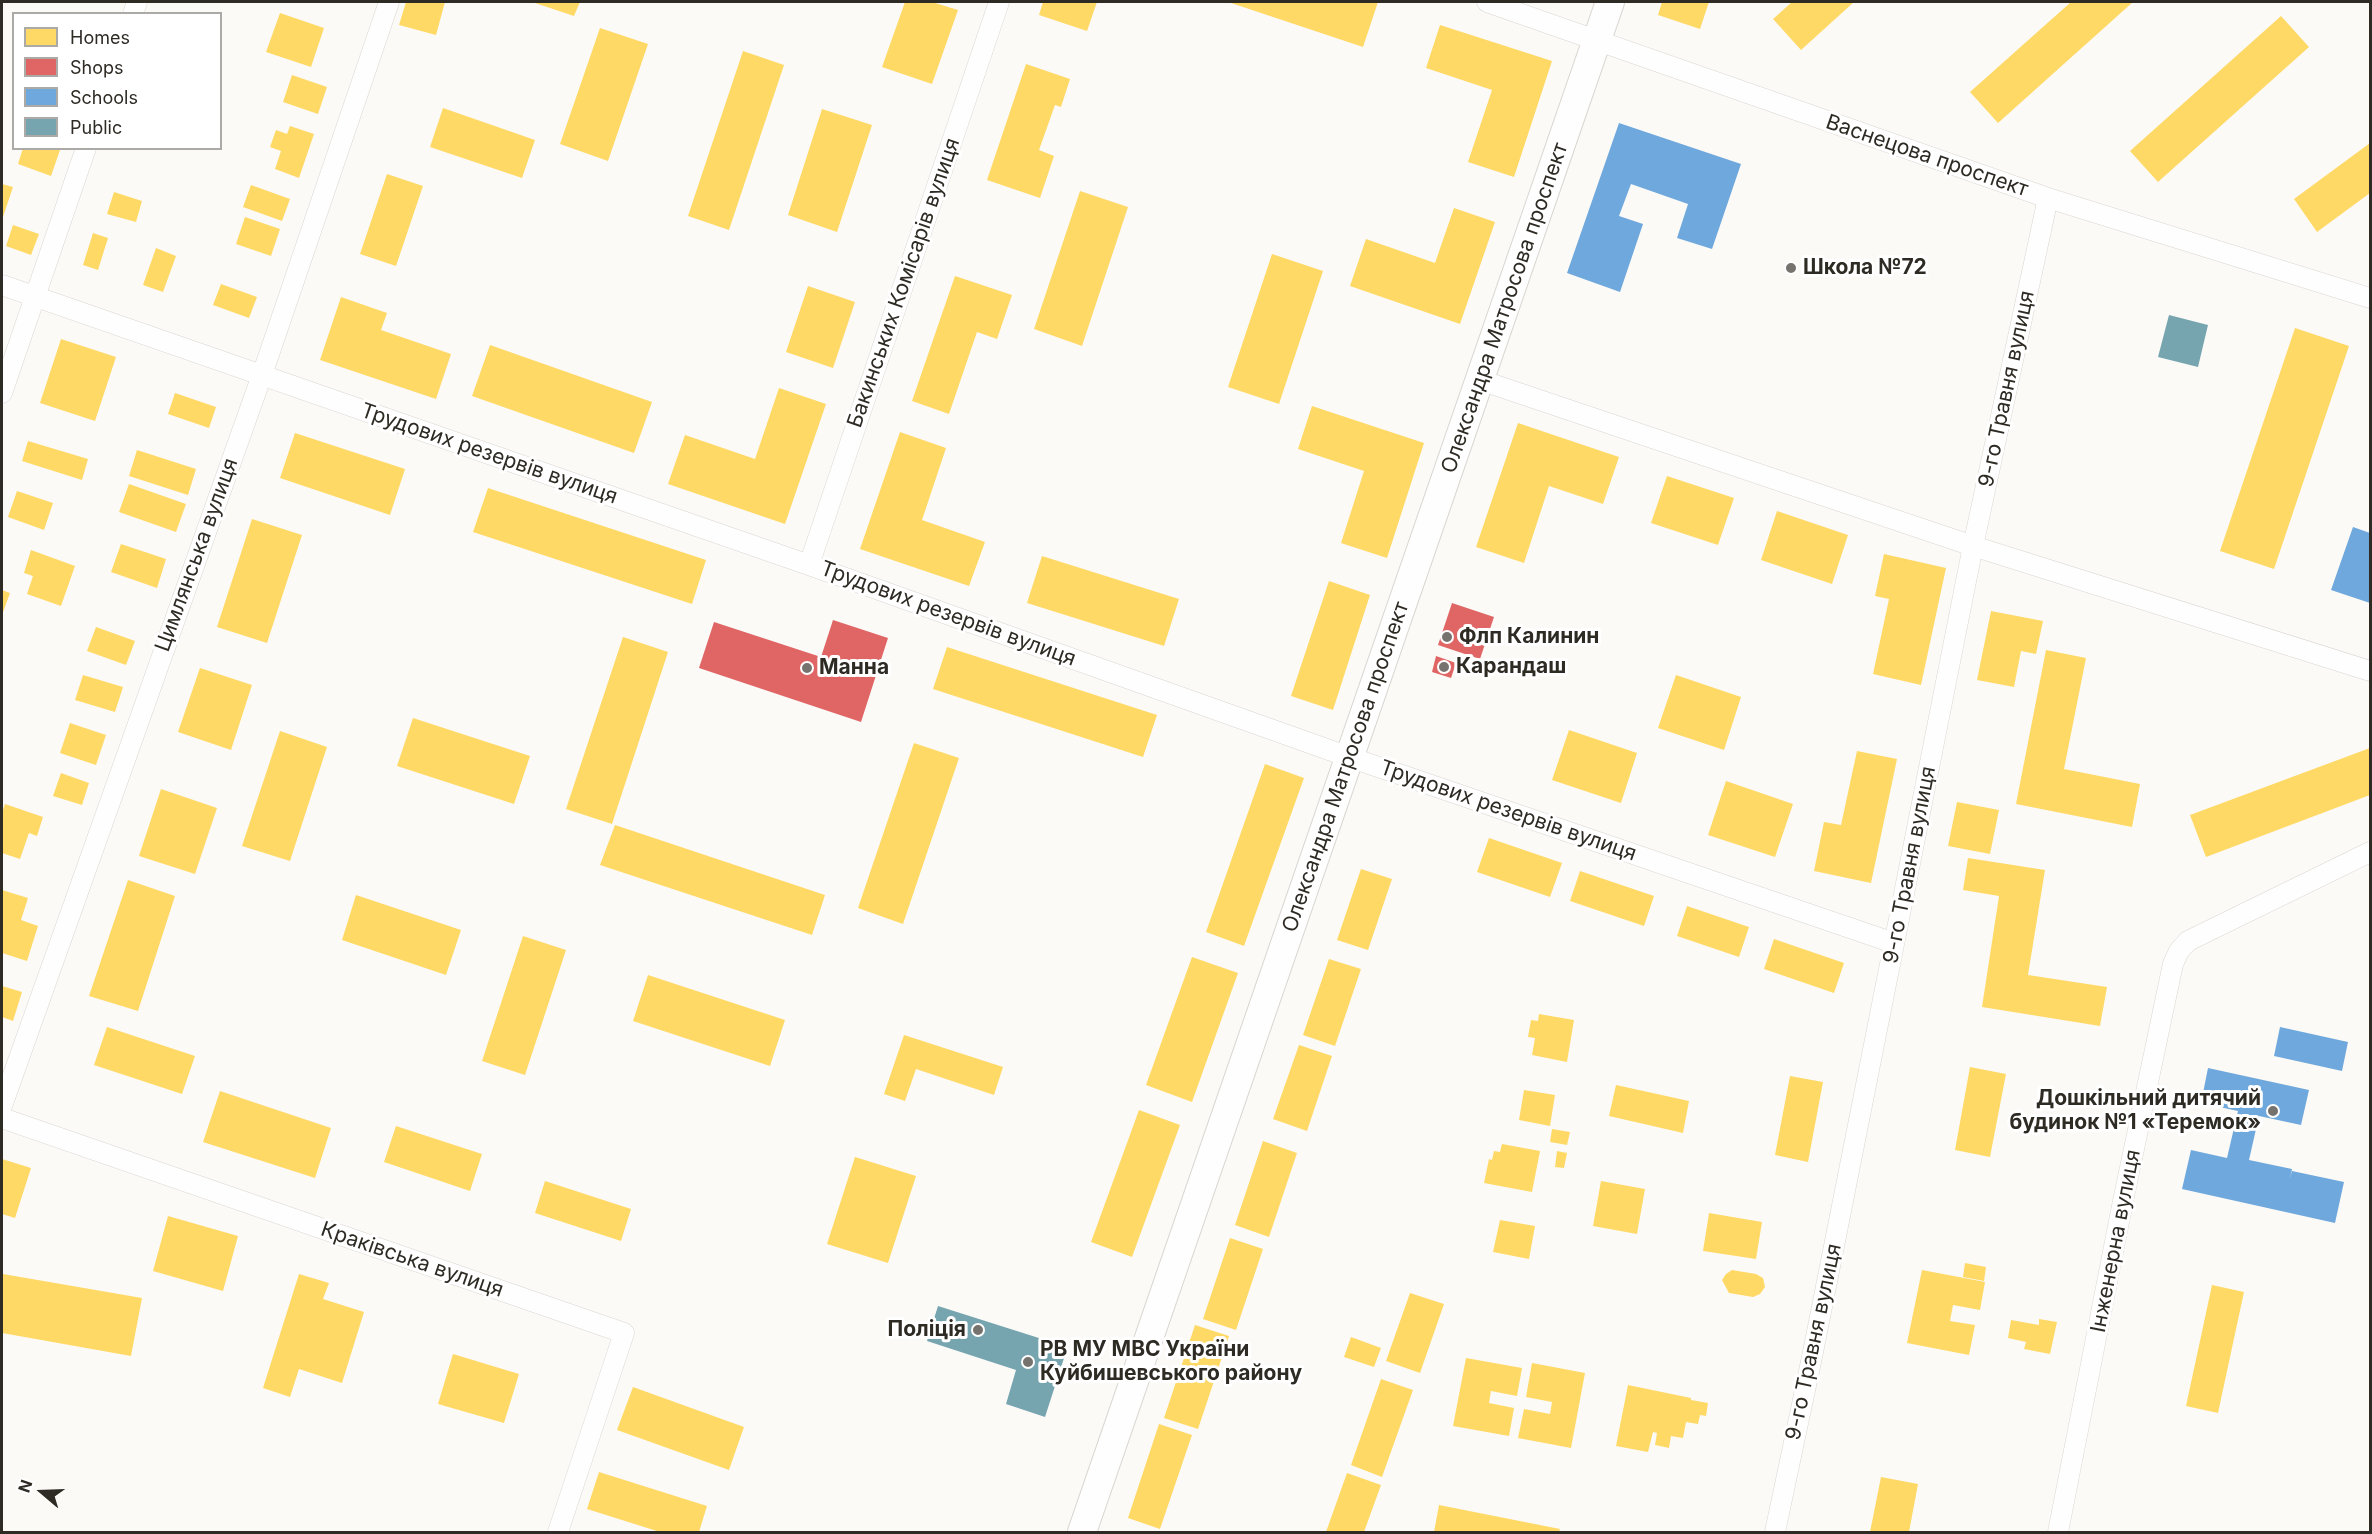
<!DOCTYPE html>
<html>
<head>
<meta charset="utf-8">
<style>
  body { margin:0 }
  #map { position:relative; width:2372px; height:1534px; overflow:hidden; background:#fcfaf7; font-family:Inter,sans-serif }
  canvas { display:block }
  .frame { position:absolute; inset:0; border:3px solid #2e2a24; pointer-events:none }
  .legend { position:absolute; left:12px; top:12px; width:210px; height:138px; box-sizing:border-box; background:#fff; border:2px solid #abaaa7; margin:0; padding:8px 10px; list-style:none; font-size:18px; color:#2e2a24 }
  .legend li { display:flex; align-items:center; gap:12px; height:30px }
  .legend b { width:30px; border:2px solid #abaaa7 }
  .north { position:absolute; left:12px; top:1462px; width:60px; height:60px; -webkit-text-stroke:4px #fff; paint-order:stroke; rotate:289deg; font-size:16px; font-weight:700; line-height:24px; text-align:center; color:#2e2a24 }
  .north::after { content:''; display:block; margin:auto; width:21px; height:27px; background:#2e2a24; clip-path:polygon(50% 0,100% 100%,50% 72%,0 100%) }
</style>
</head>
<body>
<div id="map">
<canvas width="2372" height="1534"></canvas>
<div class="frame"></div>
<ul class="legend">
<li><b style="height:16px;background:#ffd966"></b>Homes</li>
<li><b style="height:16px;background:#e06666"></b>Shops</li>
<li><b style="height:16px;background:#6fa8dc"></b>Schools</li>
<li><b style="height:16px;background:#76a5af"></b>Public</li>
</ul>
<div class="north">N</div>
</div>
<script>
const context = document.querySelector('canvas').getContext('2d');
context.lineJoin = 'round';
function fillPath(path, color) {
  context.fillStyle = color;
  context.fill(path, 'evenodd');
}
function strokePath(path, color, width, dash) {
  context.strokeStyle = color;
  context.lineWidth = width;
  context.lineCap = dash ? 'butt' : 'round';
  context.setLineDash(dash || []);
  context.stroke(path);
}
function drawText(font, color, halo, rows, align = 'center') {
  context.font = font + ' Inter,sans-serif';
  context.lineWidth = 6;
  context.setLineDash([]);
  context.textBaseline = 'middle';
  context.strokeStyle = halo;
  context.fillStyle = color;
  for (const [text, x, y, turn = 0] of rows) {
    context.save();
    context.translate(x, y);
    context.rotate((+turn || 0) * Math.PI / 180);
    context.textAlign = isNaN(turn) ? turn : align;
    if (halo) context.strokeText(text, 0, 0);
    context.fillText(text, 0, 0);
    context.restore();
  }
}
const homes = new Path2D(`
  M406,2H445L436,35L399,25Z
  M532,2H580L574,16Z
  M905,2H932L958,10L932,84L882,67Z
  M1043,2H1097L1087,31L1039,15Z
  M1228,2H1378L1363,47Z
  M1662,2H1709L1700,29L1658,15Z
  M1792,2H1854L1801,50L1773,19Z
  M2071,2H2133L1998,123L1970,92Z
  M280,13L324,28L311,67L266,52Z
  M2281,16L2309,47L2158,182L2130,151Z
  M1440,25L1552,61L1514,177L1468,162L1492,90L1426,68Z
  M600,28L648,44L608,161L560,144Z
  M743,51L784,65L729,230L688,216Z
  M1026,64L1070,79L1061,107L1055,105L1039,150L1054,156L1040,198L987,180Z
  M292,75L327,87L318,114L283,102Z
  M443,108L535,140L522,178L430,147Z
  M822,109L872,125L837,232L788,215Z
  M290,126L314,134L299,178L275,169L281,151L270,147L276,130L287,134Z
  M2370,143V193L2317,232L2294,199Z
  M23,148L60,150L51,176L18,164Z
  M387,174L423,186L396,266L360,254Z
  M2,184L13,187L2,220Z
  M251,185L290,199L282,221L243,207Z
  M1080,191L1128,207L1082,346L1034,329Z
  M114,192L142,201L136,222L107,214Z
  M1454,208L1495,222L1460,324L1350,286L1366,239L1435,263Z
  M245,217L280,229L271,256L236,244Z
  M13,225L39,234L31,255L6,246Z
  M93,233L108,238L98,270L83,265Z
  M156,248L176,256L163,292L143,285Z
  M1272,254L1323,271L1279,404L1228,387Z
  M955,276L1012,295L997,339L977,332L949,414L912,401Z
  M221,284L257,297L249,318L213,305Z
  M808,286L855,302L833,368L786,352Z
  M341,297L387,313L381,330L451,354L436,399L320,360Z
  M2295,328L2349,346L2274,569L2220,551Z
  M61,339L116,357L95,421L40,403Z
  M490,345L652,402L634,453L472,396Z
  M779,388L826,404L785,524L668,484L685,435L755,459Z
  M175,393L216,407L209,428L168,414Z
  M1312,406L1424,443L1387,558L1341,543L1364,471L1298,449Z
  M1518,423L1619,457L1603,504L1549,486L1524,563L1476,547Z
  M900,432L946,448L922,520L985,542L969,586L860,549Z
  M295,433L405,469L390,515L280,478Z
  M28,441L88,459L82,480L22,461Z
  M137,450L196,469L188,495L129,476Z
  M1667,476L1734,498L1718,545L1651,523Z
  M129,484L186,504L176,532L119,512Z
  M488,488L706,560L692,604L473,532Z
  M17,491L53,503L44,530L8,517Z
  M1777,511L1848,535L1832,584L1761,560Z
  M252,519L302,535L267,643L217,627Z
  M121,544L166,559L157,588L111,572Z
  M31,550L75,566L61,606L27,594L33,576L24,573Z
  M1884,554L1946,568L1921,685L1873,674L1889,599L1875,596Z
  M1042,556L1179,599L1164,646L1027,603Z
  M1329,581L1370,595L1333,710L1291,696Z
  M2,590L10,593L2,615Z
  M1991,611L2043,621L2036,654L2021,651L2014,687L1977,680Z
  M96,627L135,641L126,665L87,651Z
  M623,637L668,652L612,824L566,809Z
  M947,647L1157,715L1143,757L933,689Z
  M2046,650L2086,658L2064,769L2140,784L2132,827L2016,804Z
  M200,668L252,685L231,750L178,732Z
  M83,675L123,687L115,712L75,700Z
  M1676,675L1741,697L1724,750L1658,728Z
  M413,718L530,756L514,804L397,766Z
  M70,723L106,735L96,765L60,753Z
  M1569,730L1637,753L1621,803L1552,780Z
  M280,731L327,747L290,861L242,846Z
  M914,743L959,758L903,924L858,908Z
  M2370,748V795L2206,857L2190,815Z
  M1857,751L1897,759L1871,883L1814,871L1824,822L1841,825Z
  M1265,764L1304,778L1244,946L1206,932Z
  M61,773L89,783L82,805L53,796Z
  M1726,781L1793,804L1775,857L1708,835Z
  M161,789L217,808L195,874L139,856Z
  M1957,802L1999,810L1990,854L1948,846Z
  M5,804L43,817L37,836L29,833L20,859L2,853V813Z
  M615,825L825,895L812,935L600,865Z
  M1489,838L1562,863L1550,897L1477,872Z
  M1968,858L2045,870L2028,975L2107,987L2100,1026L1982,1007L1999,896L1963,890Z
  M1361,869L1392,879L1368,950L1337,940Z
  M1580,871L1654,896L1644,926L1570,901Z
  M128,880L175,896L138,1011L89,996Z
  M2,890L28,898L21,920L38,926L27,961L2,953Z
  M356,895L461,930L446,975L342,940Z
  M1687,906L1749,927L1739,957L1677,936Z
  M523,936L566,950L525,1075L482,1061Z
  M1774,939L1844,963L1834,993L1764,969Z
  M1192,957L1238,973L1192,1102L1146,1085Z
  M1329,959L1361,969L1335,1046L1303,1035Z
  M648,975L785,1020L770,1066L633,1021Z
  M2,986L22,992L13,1021L2,1017Z
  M1539,1014L1574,1020L1567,1062L1532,1055L1535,1038L1528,1037L1531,1020L1538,1021Z
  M107,1027L195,1056L182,1094L94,1065Z
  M904,1035L1003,1067L994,1095L916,1069L905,1101L884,1094Z
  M1299,1045L1332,1056L1307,1131L1273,1119Z
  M1970,1067L2006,1074L1990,1157L1955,1150Z
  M1790,1076L1823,1082L1808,1162L1775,1155Z
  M1616,1085L1689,1101L1683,1133L1609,1116Z
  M1524,1090L1555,1095L1550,1126L1519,1120Z
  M220,1091L331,1128L315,1178L203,1142Z
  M1139,1110L1180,1125L1132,1257L1091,1242Z
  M396,1126L482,1154L470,1191L384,1162Z
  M1552,1129L1570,1132L1567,1145L1550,1142Z
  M1263,1141L1297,1153L1269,1237L1235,1225Z
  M1502,1144L1540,1151L1532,1192L1484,1183L1489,1159L1492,1160L1494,1151L1500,1152Z
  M1557,1151L1567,1153L1564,1168L1555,1167Z
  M855,1157L916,1176L888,1263L827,1244Z
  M2,1159L31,1168L15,1218L2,1214Z
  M545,1181L631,1209L621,1241L535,1213Z
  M1601,1181L1645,1189L1637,1234L1593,1226Z
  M1709,1213L1762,1222L1756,1259L1703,1251Z
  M168,1216L238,1236L223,1291L153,1271Z
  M1500,1220L1535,1226L1529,1259L1493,1252Z
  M1230,1238L1263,1249L1236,1330L1203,1319Z
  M1965,1263L1986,1267L1984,1281L1963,1277Z
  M1732,1270L1756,1274L1763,1278L1765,1287L1760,1294L1753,1297L1729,1293L1722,1280L1726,1274Z
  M1922,1270L1985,1282L1980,1310L1953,1305L1950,1321L1975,1325L1969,1355L1907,1343Z
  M3,1274L142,1298L131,1356L2,1333Z
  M299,1274L329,1283L323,1299L364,1312L342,1383L299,1369L290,1397L263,1388Z
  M2212,1285L2244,1292L2218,1413L2186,1406Z
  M1410,1293L1444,1304L1420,1373L1386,1361Z
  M2039,1319L2057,1322L2050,1354L2024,1349L2026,1342L2008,1338L2011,1320L2039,1325Z
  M1195,1325L1229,1336L1198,1429L1164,1418Z
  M1351,1337L1381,1348L1374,1367L1344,1357Z
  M453,1354L519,1374L504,1423L438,1404Z
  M1466,1358L1522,1368L1517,1396L1491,1391L1489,1403L1514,1408L1509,1436L1453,1426Z
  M1532,1363L1585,1373L1571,1448L1518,1438L1524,1409L1550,1414L1552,1402L1526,1397Z
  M1381,1379L1413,1390L1382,1477L1351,1465Z
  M1628,1385L1691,1398V1400L1708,1403L1706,1416L1700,1415L1698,1424L1686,1422L1683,1438L1671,1436L1669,1448L1655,1445L1657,1433L1653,1432L1648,1452L1616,1446Z
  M633,1387L744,1427L729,1470L617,1430Z
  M1159,1424L1192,1435L1160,1529L1128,1518Z
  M599,1472L707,1506L699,1532H660L587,1509Z
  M1347,1473L1381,1485L1364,1532H1326Z
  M1881,1477L1918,1484L1909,1532H1870Z
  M1439,1505L1560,1529L1559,1532H1434Z`);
const shops = new Path2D(`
  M1452,603L1494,617L1480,659L1438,645Z
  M833,620L888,638L861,722L699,668L714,622L821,657Z
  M1436,656L1456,663L1451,678L1432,672Z`);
const schools = new Path2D(`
  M1619,123L1741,164L1712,249L1677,238L1688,204L1631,184L1619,216L1643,224L1620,292L1567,273Z
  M2353,527L2370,533V603L2331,590Z
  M2280,1027L2348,1042L2342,1071L2274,1056Z
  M2208,1068L2309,1090L2301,1125L2259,1116L2249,1160L2292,1169L2290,1179L2292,1171L2344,1182L2335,1223L2182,1189L2191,1150L2227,1158L2238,1111L2201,1103Z`);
const public = new Path2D(`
  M2169,315L2208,325L2198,367L2158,357Z
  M938,1306L1042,1339L1040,1347L1065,1355L1045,1417L1006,1404L1016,1370L927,1341Z`);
const street = new Path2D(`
  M1487,2L2048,198L2370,298
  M133,14L137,2
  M2,285L809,565L1349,757L1894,943
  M1480,380L1973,546L2370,671
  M2,393L86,148
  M809,565L999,2
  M2,1106L262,375L389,2
  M2,1118L624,1333L558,1532
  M1775,1532L1812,1357L1973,546L2048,198
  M2058,1532L2123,1201L2173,964L2179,951L2188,941L2370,852`);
const secondary = new Path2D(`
  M1082,1532L1610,2`);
const markers = [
  [1791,268,6,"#76736e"],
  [1447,637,6,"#76736e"],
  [1444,667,6,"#76736e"],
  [807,668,6,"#76736e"],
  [2273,1111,6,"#76736e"],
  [978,1330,6,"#76736e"],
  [1028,1362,6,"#76736e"]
];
const streetNames = [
  ["Васнецова проспект",1927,156,19],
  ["Бакинських Комісарів вулиця",904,283,-71],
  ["Олександра Матросова проспект",1505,308,-71],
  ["9-го Травня вулиця",2007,389,-78],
  ["Трудових резервів вулиця",489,454,19],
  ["Цимлянська вулиця",197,555,-70],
  ["Трудових резервів вулиця",948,614,20],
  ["Олександра Матросова проспект",1346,767,-71],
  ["Трудових резервів вулиця",1508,811,19],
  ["9-го Травня вулиця",1910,865,-79],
  ["Інженерна вулиця",2116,1241,-79],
  ["Краківська вулиця",412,1260,19],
  ["9-го Травня вулиця",1814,1342,-78]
];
const poiNames = [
  ["Школа №72",1803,268],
  ["Флп Калинин",1459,637],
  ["Карандаш",1456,667],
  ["Манна",819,668],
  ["Дошкільний дитячий",2261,1099,"right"],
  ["будинок №1 «Теремок»",2261,1123,"right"],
  ["Поліція",966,1330,"right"],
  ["РВ МУ МВС України",1040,1350],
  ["Куйбишевського району",1040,1374]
];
fillPath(homes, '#ffd966');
fillPath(shops, '#e06666');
fillPath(schools, '#6fa8dc');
fillPath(public, '#76a5af');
strokePath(street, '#dad6d1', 21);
strokePath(secondary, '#dad6d1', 30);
strokePath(street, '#fffefe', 20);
strokePath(secondary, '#fffefe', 28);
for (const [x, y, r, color] of markers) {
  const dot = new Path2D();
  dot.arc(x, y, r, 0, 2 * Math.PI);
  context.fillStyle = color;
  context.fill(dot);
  strokePath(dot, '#fff', 2);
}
drawText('21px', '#2e2a24', '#fff', streetNames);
drawText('bold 21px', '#2e2a24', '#fff', poiNames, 'left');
</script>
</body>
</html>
